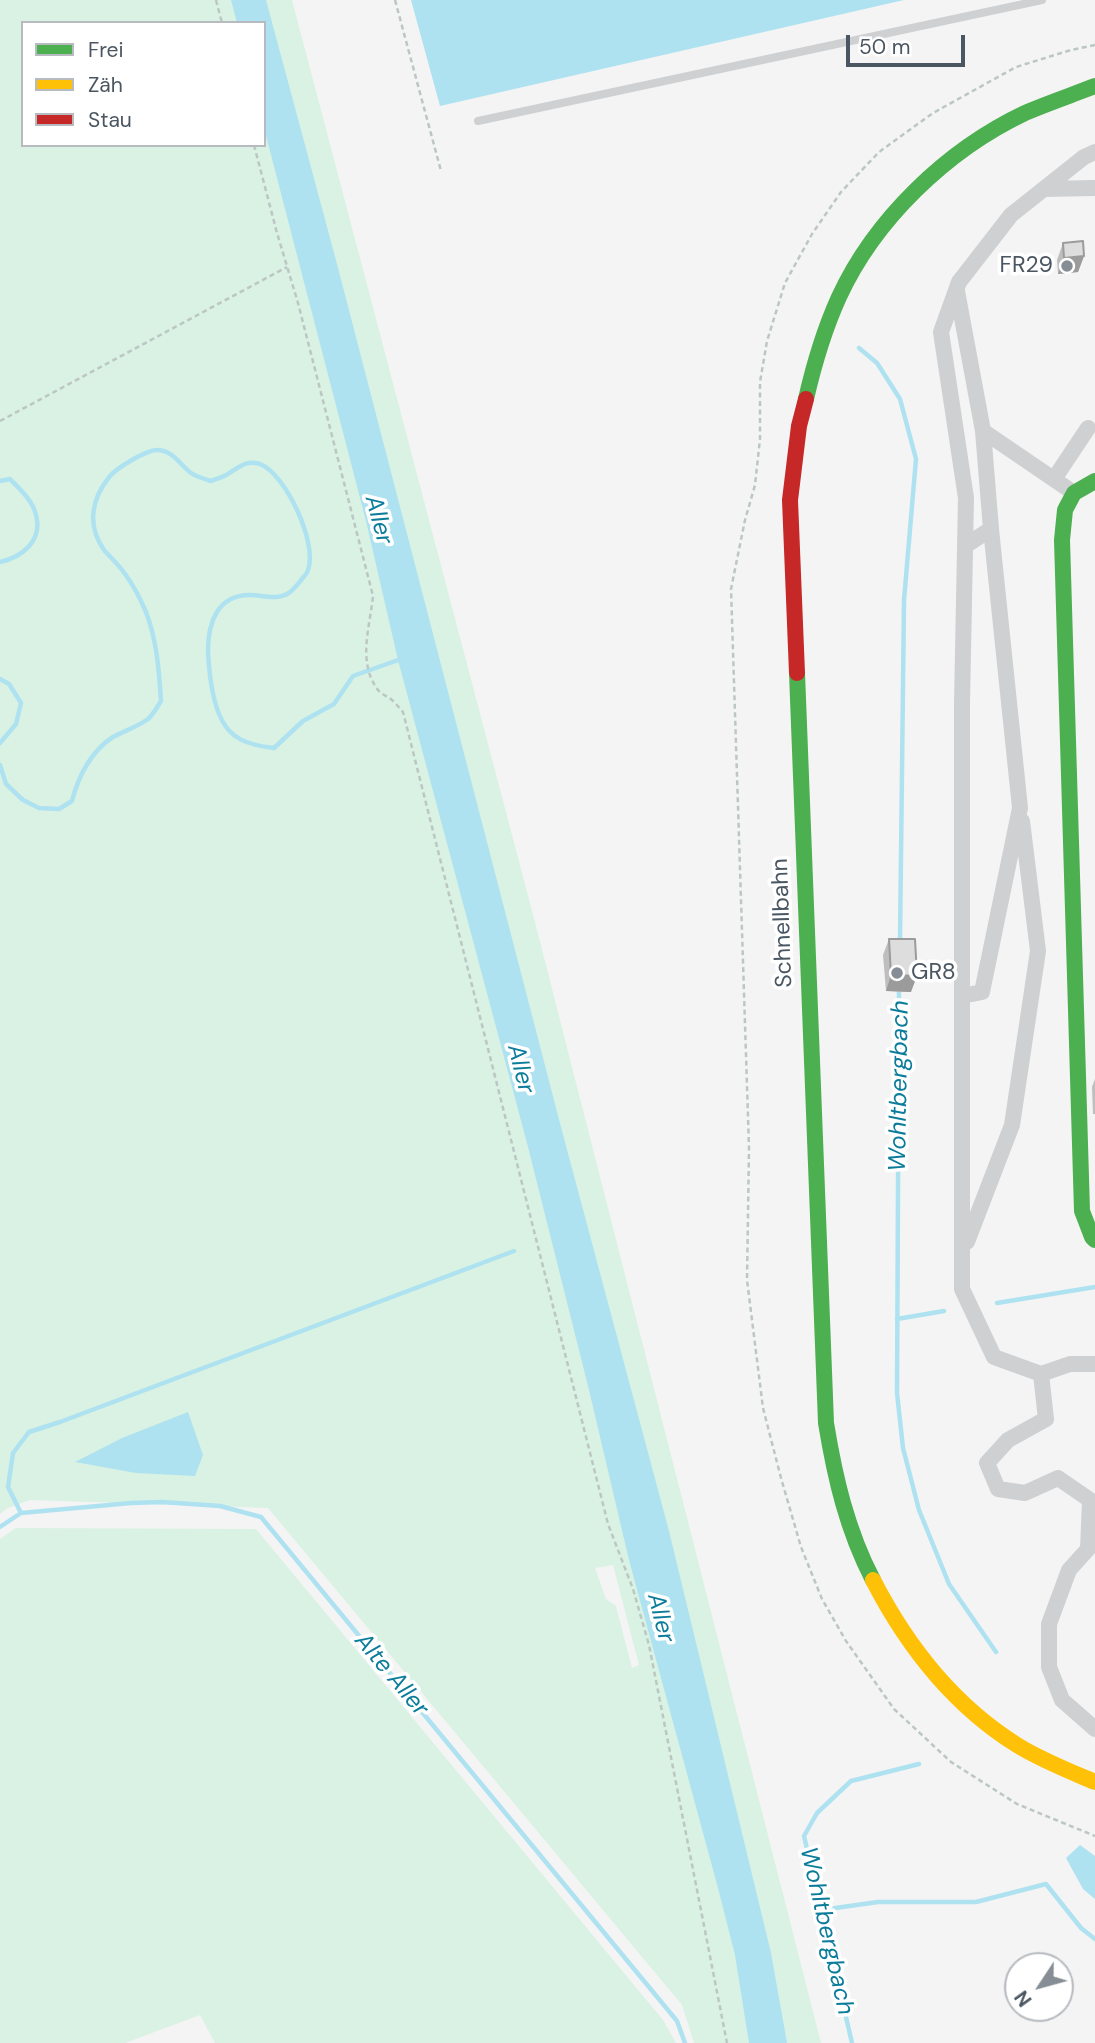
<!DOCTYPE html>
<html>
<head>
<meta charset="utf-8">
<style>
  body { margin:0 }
  #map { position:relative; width:1095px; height:2043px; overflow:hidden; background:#f4f4f4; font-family:"DM Sans",sans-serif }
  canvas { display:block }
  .legend { position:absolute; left:21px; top:21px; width:245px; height:126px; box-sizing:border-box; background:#fff; border:2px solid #b7bbc0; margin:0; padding:9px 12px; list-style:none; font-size:21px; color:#4a5661 }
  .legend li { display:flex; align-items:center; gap:14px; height:35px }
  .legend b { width:35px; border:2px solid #b7bbc0 }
  .north { position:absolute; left:1004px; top:1952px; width:70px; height:70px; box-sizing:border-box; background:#fff; border:2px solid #b7bbc0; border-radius:50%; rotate:234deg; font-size:19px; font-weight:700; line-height:28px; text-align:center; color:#4a5661 }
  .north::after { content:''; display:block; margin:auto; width:24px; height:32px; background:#868d94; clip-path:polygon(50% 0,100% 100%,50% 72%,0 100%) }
  .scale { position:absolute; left:846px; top:35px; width:119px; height:32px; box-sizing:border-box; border:4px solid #4a5661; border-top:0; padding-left:9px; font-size:21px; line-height:24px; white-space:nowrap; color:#4a5661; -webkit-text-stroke:5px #fff; paint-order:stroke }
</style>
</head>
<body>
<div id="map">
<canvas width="1095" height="2043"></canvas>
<ul class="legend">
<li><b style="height:9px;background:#4caf50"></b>Frei</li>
<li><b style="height:9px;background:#ffc107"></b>Zäh</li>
<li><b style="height:9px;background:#c62828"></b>Stau</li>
</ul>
<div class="north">N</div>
<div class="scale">50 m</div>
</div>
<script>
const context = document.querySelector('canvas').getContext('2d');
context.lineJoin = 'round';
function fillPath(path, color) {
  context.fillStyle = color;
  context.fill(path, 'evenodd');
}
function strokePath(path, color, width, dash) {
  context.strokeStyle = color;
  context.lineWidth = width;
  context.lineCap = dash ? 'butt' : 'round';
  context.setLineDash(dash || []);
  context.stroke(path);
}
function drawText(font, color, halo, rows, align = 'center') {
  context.font = font + ' "DM Sans",sans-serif';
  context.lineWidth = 7;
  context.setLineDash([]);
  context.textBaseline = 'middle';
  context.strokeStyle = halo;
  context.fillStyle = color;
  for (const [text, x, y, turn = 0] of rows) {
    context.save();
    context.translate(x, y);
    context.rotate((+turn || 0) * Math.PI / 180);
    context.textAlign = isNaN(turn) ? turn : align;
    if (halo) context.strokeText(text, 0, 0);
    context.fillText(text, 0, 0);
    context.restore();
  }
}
const green = new Path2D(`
  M0,0H292L536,926L821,2043H694L682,2005L268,1508L30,1500L8,1508L0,1514ZM23,23H264V145H23ZM613,1565L639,1665L632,1668L616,1606L606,1599L595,1568Z
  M16,1528L256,1529L663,2020L676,2043H215L200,2015L125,2043H0V1539Z`);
const water = new Path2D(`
  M231,0H266L337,264L562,1131L669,1531L771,1953L787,2043H749L735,1955L718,1888L629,1560L589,1390L527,1143L398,660L366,521L264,128V23H237Z
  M411,0H904L440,106Z
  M188,1412L203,1455L195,1476L136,1473L75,1462L122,1438Z
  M1080,1845L1095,1856V1899L1083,1889L1066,1858Z`);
const stream = new Path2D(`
  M859,348L877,363L900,399L916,459L904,600L900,941
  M0,481L10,479C20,489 33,501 36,515C43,541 22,557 0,562
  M0,679L9,684L21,703L16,724L0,743
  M0,765L6,784L23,800L39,808L59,809L72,801C78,777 91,751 113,737C124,731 137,727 148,719C153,715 157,707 161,701C159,670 157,641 146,612C140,598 134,586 125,574C119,565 111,558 104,550C86,524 92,498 110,476C117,468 146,450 157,450C173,450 180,465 191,473C197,477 205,479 211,481C216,479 221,478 226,475C238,469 245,459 260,464C286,474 318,544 308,570C307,574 304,576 302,579C298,584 293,591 287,594C277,600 261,595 250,595C217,595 208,623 208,651C209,672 211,694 219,714C229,740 249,745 274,748L303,721L334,704L353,676L401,659
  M899,989L897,1393L903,1448L919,1510L949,1584L996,1652
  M997,1303L1095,1287
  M897,1319L944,1311
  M21,1513L8,1487L13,1453L29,1432L60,1422L514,1251
  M0,1527L21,1513L131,1503L162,1502L220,1506L261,1517L677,2021L685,2043
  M821,1910L878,1902H976L1046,1884L1081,1928L1095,1939
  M852,2043L804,1836L817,1813L851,1781L919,1764`);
const path = new Path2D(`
  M216,0L222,23
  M395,0L441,171
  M1095,45L1071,50L1016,67L933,113L879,152L841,192L812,234L785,283L767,341L760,382V439L755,485L745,520L731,589L749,1148L747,1280L763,1408L781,1478L801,1547L822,1599L846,1641L894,1709L951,1762L1017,1804L1095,1836
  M254,145L277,233L298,303L373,596C370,627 357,662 378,690C381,694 387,696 392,700C396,703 399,708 403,712L608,1524L633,1589L649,1645L727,2043
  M0,421L287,267`);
const lane = new Path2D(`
  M478,121L1042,0`);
const street = new Path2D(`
  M1095,152L1084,157L1011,215L959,282L941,332L966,498L962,703V1289L994,1357L1041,1374L1046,1419L1008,1440L987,1463L998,1489L1025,1493L1058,1478L1090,1500L1088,1549L1069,1570L1049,1624V1667L1062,1700L1095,1729
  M1044,189L1095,188
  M957,291L983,431L1074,493
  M1054,479L1088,428
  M965,546L991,529L983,431
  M962,996L982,992L1020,808L991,529
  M967,1242L1012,1125L1038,951L1022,821
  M1041,1374L1070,1364H1095`);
const fast = new Path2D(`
  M806,399C814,364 824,330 839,297C875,219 947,150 1025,113C1048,103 1072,95 1095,86
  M1095,481L1074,493L1065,510L1062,540L1082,1211L1092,1237L1095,1240
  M797,673L826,1423C835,1478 847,1530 873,1580`);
const slow = new Path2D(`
  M873,1580C907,1646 953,1705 1017,1745C1041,1760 1069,1771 1095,1782`);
const jam = new Path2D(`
  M797,673L790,500L799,426L806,399`);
const wall = new Path2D(`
  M1063,243L1084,256L1078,272L1058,274L1057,260Z
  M889,939L911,992L886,991L883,955Z
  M1095,1079V1114H1093L1092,1087Z`);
const shadedWall = new Path2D(`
  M1084,256L1078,272L1058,274L1064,258Z
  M891,975L917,976L911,992L886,991Z`);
const building = new Path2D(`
  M1083,241L1084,256L1064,258L1063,243Z
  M889,939H915L917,976L891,975Z`);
const markers = [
  [1067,266,7,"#868d94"],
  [897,973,7,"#868d94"]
];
const poiNames = [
  ["FR29",1053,266],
  ["GR8",911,973,"left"]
];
const streetNames = [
  ["Schnellbahn",783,923,-92]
];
const waterNames = [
  ["Aller",378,520,75],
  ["Aller",520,1069,76],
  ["Wohltbergbach",900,1086,-89],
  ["Aller",660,1618,76],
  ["Alte Aller",391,1675,50],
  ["Wohltbergbach",826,1931,77]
];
fillPath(green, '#d9f2e3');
fillPath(water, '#aee2f0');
strokePath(stream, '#aee2f0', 4.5);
strokePath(path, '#bcc7c4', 2.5, [5, 3.5]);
strokePath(lane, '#ced0d2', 8);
strokePath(street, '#ced0d2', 16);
strokePath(fast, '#4caf50', 16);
strokePath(slow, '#ffc107', 16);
strokePath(jam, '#c62828', 16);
fillPath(wall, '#bebebf');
fillPath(shadedWall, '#9b9b9b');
fillPath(building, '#ddddde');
strokePath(building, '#9b9b9b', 2);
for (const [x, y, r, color] of markers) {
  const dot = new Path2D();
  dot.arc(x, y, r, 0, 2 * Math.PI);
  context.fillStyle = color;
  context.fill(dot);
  strokePath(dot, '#fff', 2.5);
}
drawText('23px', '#4a5661', '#fff', poiNames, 'right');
drawText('23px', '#4a5661', '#fff', streetNames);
drawText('italic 24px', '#0c7c9b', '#fff', waterNames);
</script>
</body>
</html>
